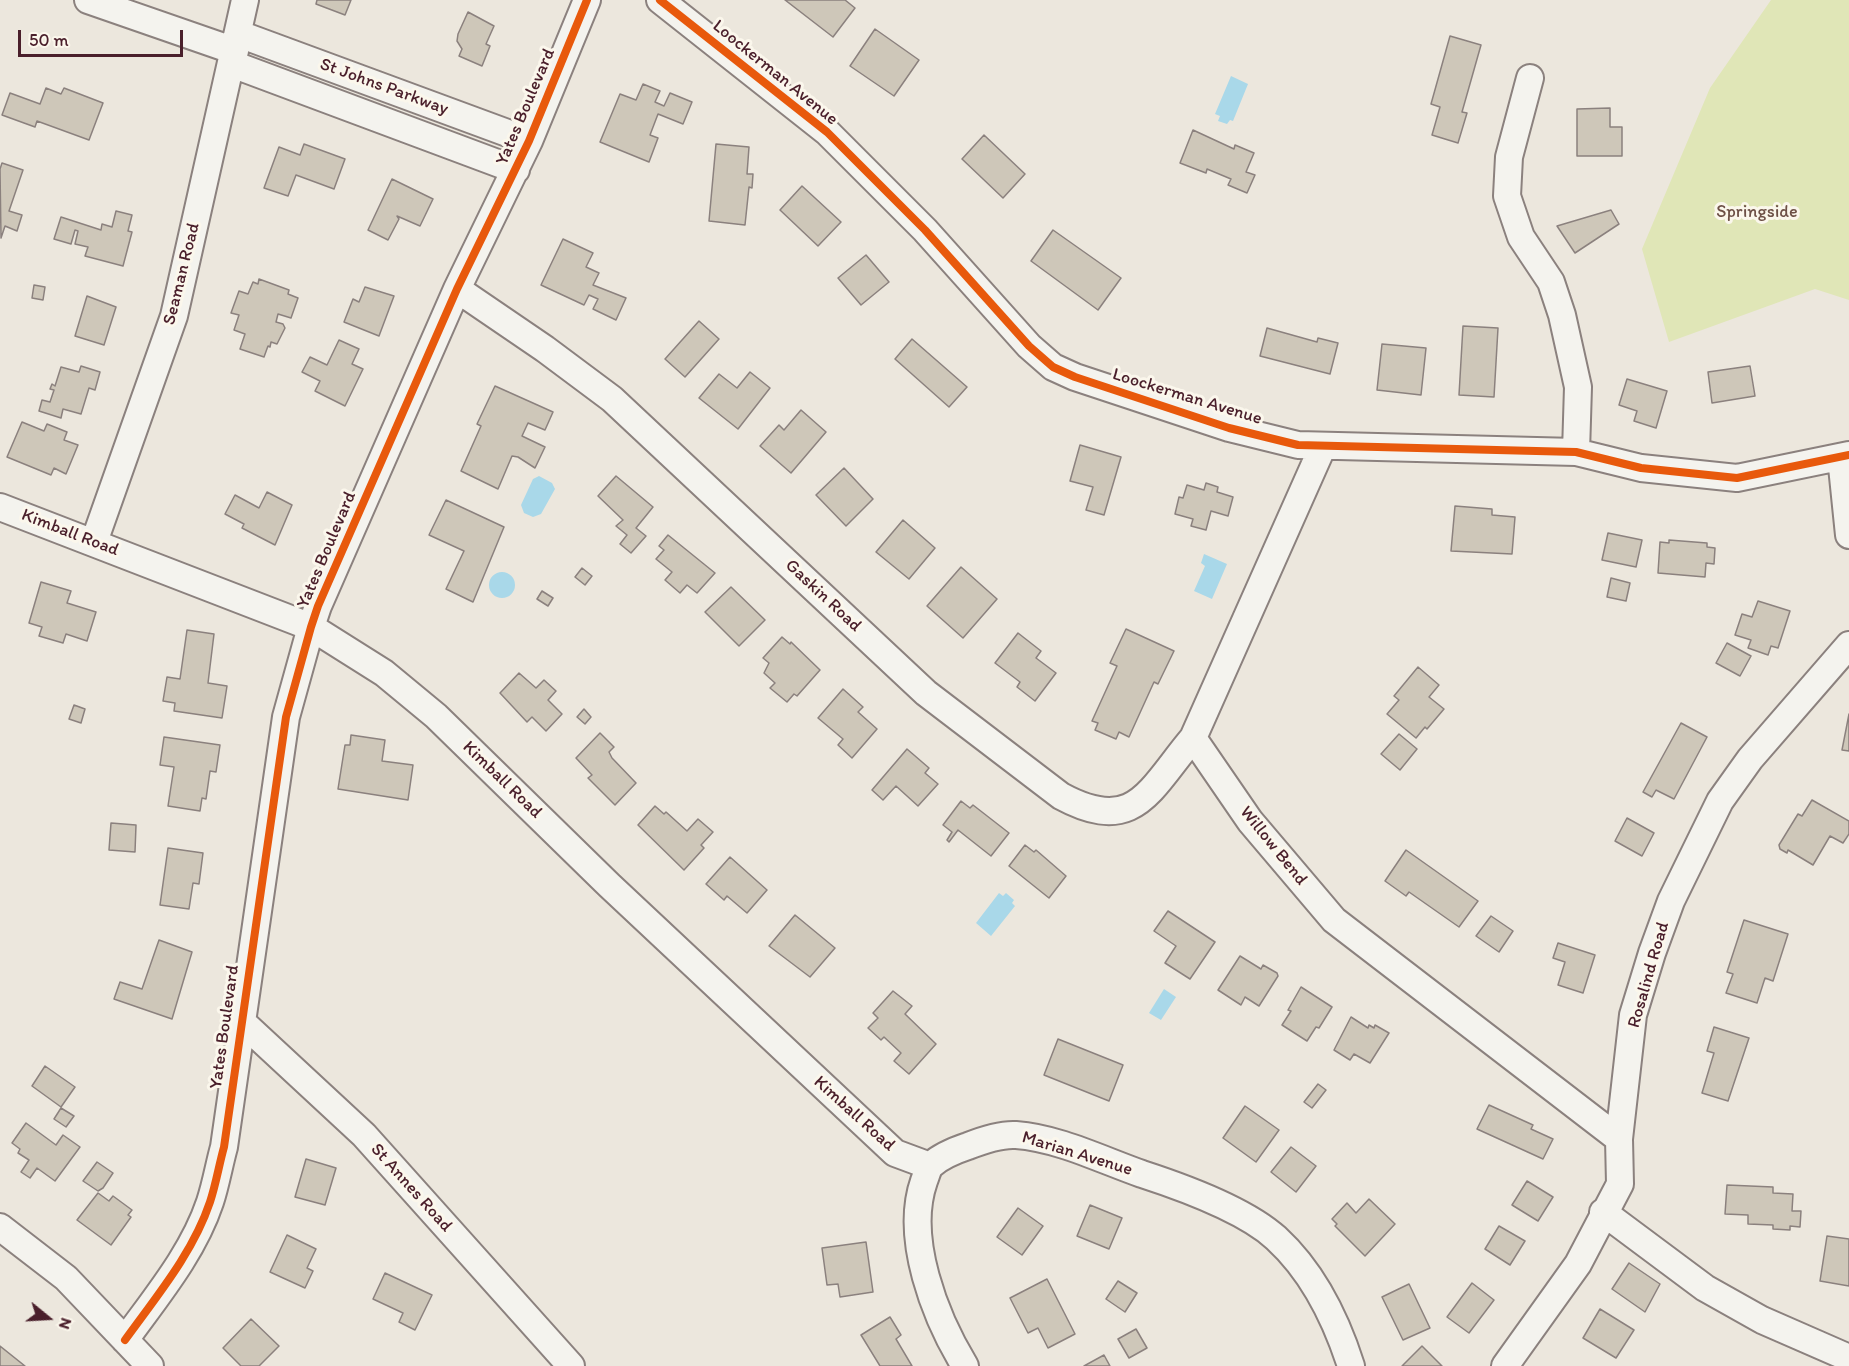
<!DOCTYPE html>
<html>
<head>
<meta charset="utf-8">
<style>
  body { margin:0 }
  #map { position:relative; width:1849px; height:1366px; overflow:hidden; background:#ece7dd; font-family:Itim,sans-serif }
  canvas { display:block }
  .north { position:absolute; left:18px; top:1288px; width:60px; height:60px; -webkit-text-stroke:4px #fbf7ec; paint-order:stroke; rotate:108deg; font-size:16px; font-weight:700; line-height:24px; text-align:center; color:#4a1f2b }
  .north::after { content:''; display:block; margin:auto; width:21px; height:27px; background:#4a1f2b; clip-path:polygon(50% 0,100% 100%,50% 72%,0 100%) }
  .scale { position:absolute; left:18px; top:30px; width:165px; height:27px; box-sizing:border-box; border:3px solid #4a1f2b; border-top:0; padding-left:8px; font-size:18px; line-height:21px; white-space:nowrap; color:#4a1f2b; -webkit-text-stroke:4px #fbf7ec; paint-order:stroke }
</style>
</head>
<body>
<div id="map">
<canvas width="1849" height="1366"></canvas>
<div class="north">N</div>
<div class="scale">50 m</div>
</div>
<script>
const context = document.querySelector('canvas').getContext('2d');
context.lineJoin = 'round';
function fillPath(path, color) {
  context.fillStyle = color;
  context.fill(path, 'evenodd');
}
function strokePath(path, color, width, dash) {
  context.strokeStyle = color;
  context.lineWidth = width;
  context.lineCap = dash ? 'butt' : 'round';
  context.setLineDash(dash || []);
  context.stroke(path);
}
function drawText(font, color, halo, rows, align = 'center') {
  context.font = font + ' Itim,sans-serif';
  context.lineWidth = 6;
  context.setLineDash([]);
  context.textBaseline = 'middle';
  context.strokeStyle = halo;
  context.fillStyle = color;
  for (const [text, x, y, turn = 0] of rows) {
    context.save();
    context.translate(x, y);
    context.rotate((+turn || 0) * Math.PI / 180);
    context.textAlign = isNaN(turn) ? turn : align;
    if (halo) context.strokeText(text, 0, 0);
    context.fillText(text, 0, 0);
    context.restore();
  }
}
const green = new Path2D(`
  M1771,0H1849V300L1815,289L1669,342L1642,249L1710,88Z`);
const water = new Path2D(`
  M1231,76L1248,84L1233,121L1230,120L1227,124L1218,121L1220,116L1215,114Z
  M539,476L552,483L555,489L541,514L533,517L524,513L521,505L533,479Z
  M1204,554L1227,564L1212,599L1194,591L1205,566L1201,563Z
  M489 585a13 13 0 1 1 26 0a13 13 0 1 1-26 0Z
  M999,893L1003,896L1006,893L1014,900L1012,903L1015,906L991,936L976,923Z
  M1164,989L1176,997L1161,1020L1149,1013Z`);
const building = new Path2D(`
  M317,0H351L345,15L316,4Z
  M785,0H845L855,8L833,37Z
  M468,12L494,26L486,44L490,46L482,66L459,56L462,49L457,41L458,34Z
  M875,29L919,60L894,96L850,66Z
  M1450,36L1481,45L1462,112L1467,113L1458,143L1432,135L1440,107L1431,104Z
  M643,84L660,91L655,102L664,106L670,93L692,102L683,124L658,114L650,135L658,138L649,162L600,142L620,94L636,100Z
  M46,88L61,94L64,88L103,103L89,140L37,121L35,127L2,115L10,93L40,104Z
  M1610,108V127H1622V156H1577V109Z
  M1193,130L1234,149L1235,145L1254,153L1246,172L1255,175L1247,193L1228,185L1231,179L1207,169L1206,173L1180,163Z
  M984,135L1025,174L1003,198L962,159Z
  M304,144L345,159L334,189L296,175L288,196L264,188L279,147L300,155Z
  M716,144L749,147L747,174H753L752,188L749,187L745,225L709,221Z
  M2,163L23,170L9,211L22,215L17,231L5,226L1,238L0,169Z
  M392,179L433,199L420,226L397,216L399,219L388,240L368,230Z
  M802,186L841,222L818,246L780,210Z
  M1611,210L1619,224L1575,253L1557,226Z
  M116,211L132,215L128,231L132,232L123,266L85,256L88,247L75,244L78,231L75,230L71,244L54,239L61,217L101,230L102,224L112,227Z
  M1053,230L1121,278L1098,310L1031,261Z
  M563,239L593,253L586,267L599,273L593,285L626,298L616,320L593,309L598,299L589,295L584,305L541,285Z
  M866,255L889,282L861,305L838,278Z
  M259,279L289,290L288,294L298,298L291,318L278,314L276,322L283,324L285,328L277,344L271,342L270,347L268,346L264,357L240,349L245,334L234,330L239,315L231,313L239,291L248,294L253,282L258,284Z
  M34,285L45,287L43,300L32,298Z
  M365,287L394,296L379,336L344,322L353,299L359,302Z
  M87,296L116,307L104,345L75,336Z
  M699,321L719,339L685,377L665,359Z
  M1463,326L1498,328L1494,397L1459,395Z
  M1267,328L1317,342L1318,338L1338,343L1330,374L1260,356Z
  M912,339L967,387L949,407L895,359Z
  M339,340L359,349L352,364L363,369L345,406L315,391L320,381L302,372L310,357L327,365Z
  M1382,344L1426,348L1421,395L1377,390Z
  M81,366L100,372L95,390L89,388L81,414L63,409L61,418L39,411L42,400L50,402L54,390L50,389L52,384L55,386L61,367L79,372Z
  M1750,366L1755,396L1712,403L1708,372Z
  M750,372L770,388L738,429L699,398L719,374L737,388Z
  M1627,379L1667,391L1656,428L1634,421L1637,411L1619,405Z
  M495,386L553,412L545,430L528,423L522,436L545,447L535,468L518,457L512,456L498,489L461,471L481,426L477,424Z
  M801,410L826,432L791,473L760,446L779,425L784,430Z
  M22,422L44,431L47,424L67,432L64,440L78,445L66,474L54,468L51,475L7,457Z
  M1080,445L1121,457L1104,515L1086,510L1093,487L1070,481Z
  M844,468L873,499L846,526L816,495Z
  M616,476L653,507L636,528L646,536L631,553L620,544L627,535L616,526L623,520L598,496Z
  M1206,483L1218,487L1217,492L1233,497L1228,516L1211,511L1206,530L1191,526L1193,519L1175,514L1179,497L1183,498L1187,485L1204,490Z
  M267,492L292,505L275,545L242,528L244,524L225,514L235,495L259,508Z
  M446,500L504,527L473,602L446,589L464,551L429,535Z
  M1455,506L1492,509V515L1515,517L1512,554L1451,551Z
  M903,520L935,548L909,579L876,552Z
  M1608,533L1642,540L1636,567L1602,560Z
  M668,535L715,573L697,593L687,585L680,593L665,580L672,572L656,559L664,550L659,546Z
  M1669,540L1707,543V547L1715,548L1714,564L1706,563L1705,577L1658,573L1660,542L1669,543Z
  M961,567L997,599L963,638L927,606Z
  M582,568L592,576L585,585L575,577Z
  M1611,578L1630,583L1626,601L1607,597Z
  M41,582L71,591L67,603L96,612L87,641L66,634L63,643L39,636L42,627L29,623Z
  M731,587L765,620L739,646L705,612Z
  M542,591L553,598L548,606L537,599Z
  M1758,601L1790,611L1778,648L1771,646L1768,655L1748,648L1751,640L1735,635L1742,614L1752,617Z
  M1126,629L1174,651L1158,684L1154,682L1129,737L1119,732L1116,739L1095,730L1098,723L1092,721L1117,666L1110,663Z
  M187,630L214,634L208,683L227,686L222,718L174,711L175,703L163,701L167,677L180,679Z
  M1018,633L1041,651L1036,658L1056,673L1035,701L1017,687L1020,682L995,663Z
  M782,637L790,644L791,642L820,670L797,696L794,694L787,702L770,688L775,683L764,673L769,663L763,658Z
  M1727,643L1751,656L1740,676L1716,663Z
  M1418,667L1439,685L1429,697L1444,709L1427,729L1425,727L1416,738L1387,714L1399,700L1394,696Z
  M519,673L536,688L544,680L556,691L548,700L562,714L546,731L532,717L527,722L500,693Z
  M843,689L863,707L858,712L877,729L852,758L838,745L843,739L818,718Z
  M74,705L85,709L81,723L69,719Z
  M584,709L591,717L585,724L577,717Z
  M1849,714V751L1842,750Z
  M1681,723L1707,737L1674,799L1656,790L1652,797L1643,792Z
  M600,733L614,747L609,752L612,758L636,783L615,805L588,778L592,775L576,758Z
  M1399,734L1417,749L1400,770L1381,754Z
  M351,735L385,740L382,761L413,765L408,800L338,789L345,745H350Z
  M164,737L220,745L216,772L210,771L206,799L202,798L200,811L168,806L174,767L160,765Z
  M907,749L929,768L925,773L938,784L918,806L896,786L883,800L872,790Z
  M1812,800L1849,821V834L1843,843L1830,836L1813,865L1788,850L1787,853L1780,849L1779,845L1798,814L1802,816Z
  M961,801L970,808L973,805L1009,833L991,856L958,830L949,842L947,840L952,832L943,825Z
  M655,806L664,814L666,812L687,831L698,819L713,832L701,845L704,848L684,870L638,825Z
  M1627,818L1654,833L1642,856L1615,841Z
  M111,823L136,825L135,852L109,850Z
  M1025,845L1034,852L1036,850L1066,876L1049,898L1009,866Z
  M168,848L203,853L199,884L193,883L189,909L160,905Z
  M1406,850L1478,901L1459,927L1409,892L1406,896L1385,881Z
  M730,857L767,890L747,913L727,896L724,900L706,884Z
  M1168,911L1215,942L1190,979L1165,963L1176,946L1154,931Z
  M795,915L835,948L810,977L769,946Z
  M1491,916L1513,931L1499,952L1476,936Z
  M1744,920L1788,934L1773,981L1765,978L1757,1003L1726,993L1733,974L1727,972Z
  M159,940L192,952L172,1019L114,999L120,982L142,989Z
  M1558,943L1595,955L1583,993L1558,985L1565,962L1553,958Z
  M1240,956L1261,969L1263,965L1277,973L1278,976L1259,1006L1245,997L1241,1005L1218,990Z
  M1301,987L1332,1007L1319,1028L1316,1027L1307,1041L1282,1025L1291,1011L1288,1010Z
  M893,991L912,1006L905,1014L936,1044L909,1074L894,1061L901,1053L884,1037L881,1040L868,1028L878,1018L873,1013Z
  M1351,1017L1368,1028L1369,1025L1374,1028L1375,1025L1389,1033L1370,1063L1354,1054L1350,1060L1334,1050Z
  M1714,1027L1749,1038L1728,1101L1702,1093L1714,1053L1707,1051Z
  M1058,1039L1123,1065L1109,1101L1044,1075Z
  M45,1066L75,1087L61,1107L32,1086Z
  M1318,1084L1326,1090L1312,1108L1304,1102Z
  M1489,1105L1533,1125L1531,1129L1553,1139L1543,1159L1477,1129Z
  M1245,1106L1279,1130L1256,1162L1223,1138Z
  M61,1108L74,1116L66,1127L54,1119Z
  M26,1123L56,1145L63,1135L80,1147L55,1181L37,1168L30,1178L21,1172L29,1160L18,1153L20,1149L12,1143Z
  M1291,1147L1316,1166L1296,1192L1271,1172Z
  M306,1159L336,1168L325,1205L295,1197Z
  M97,1162L113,1173L103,1188L98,1191L83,1181Z
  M1527,1181L1553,1197L1538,1221L1512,1205Z
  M1727,1185L1773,1187V1193L1793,1194L1792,1211H1801L1800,1227L1790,1226V1230L1773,1229V1225L1748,1224V1215L1725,1214Z
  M98,1193L109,1201L113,1196L132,1210L128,1215L131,1217L111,1245L77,1220Z
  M1369,1199L1395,1224L1365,1256L1335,1226L1337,1224L1332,1219L1347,1203L1356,1213Z
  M1090,1205L1122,1218L1109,1249L1077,1236Z
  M1018,1208L1043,1226L1022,1255L997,1237Z
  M1499,1226L1525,1241L1510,1265L1485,1249Z
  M287,1235L316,1249L307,1268L313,1271L305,1288L270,1272Z
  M1827,1236L1849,1239V1286L1820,1281Z
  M866,1242L873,1292L840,1297L838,1284L827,1285L822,1248Z
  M1629,1263L1660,1284L1645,1312L1612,1289Z
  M385,1273L432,1295L415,1330L399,1322L403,1313L373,1299Z
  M1047,1279L1075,1334L1048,1348L1038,1328L1028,1333L1010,1298Z
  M1118,1281L1137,1293L1125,1312L1106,1299Z
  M1472,1283L1494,1300L1469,1333L1447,1317Z
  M1409,1284L1430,1328L1403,1340L1382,1297Z
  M1600,1309L1634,1330L1616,1358L1583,1338Z
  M890,1317L901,1335L896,1339L912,1366H880L861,1335Z
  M251,1319L279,1346L259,1366H241L223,1348Z
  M1136,1329L1147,1348L1129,1358L1118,1339Z
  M0,1346L25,1366H0Z
  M1422,1346L1442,1366H1402Z
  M1104,1355L1110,1366H1084Z`);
const minor = new Path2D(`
  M88,0L235,51
  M660,0L827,132L925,230L1029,346L1053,367L1075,377L1229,428L1298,445L1576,452L1641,468L1737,478L1849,455
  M239,34L529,141
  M232,64L516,170
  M1530,78L1509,157L1507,196L1521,237L1551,282L1562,315L1578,387L1576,452
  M457,289L545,349L612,399L926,693L1061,796C1135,836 1149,790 1193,738
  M1323,446L1193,738L1250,821L1334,920L1619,1139
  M1841,457L1849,535
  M0,507L311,627L384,673L436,716L609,885L895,1153L930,1166
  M94,542L174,316L245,0
  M240,1020L364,1135L571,1366
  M1603,1212L1705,1288L1762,1320L1849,1358
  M0,1227L66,1278L150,1366
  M125,1340C156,1297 193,1253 210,1202C216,1184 219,1165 224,1147L286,717L311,627L318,606L457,289L529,141L587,0
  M965,1366C935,1317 904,1238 924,1181C926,1176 928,1168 931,1165C941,1156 956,1150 968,1146C983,1140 1000,1134 1016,1135C1058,1138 1102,1160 1142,1174C1182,1187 1245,1210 1276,1238C1313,1272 1336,1319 1351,1366
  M1505,1366L1578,1264L1620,1184L1619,1139L1633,1015L1652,953L1671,901L1720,801L1750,759L1849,645`);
const cycleway = new Path2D(`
  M660,0L827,132L925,230L1029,346L1053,367L1075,377L1229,428L1298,445L1576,452L1641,468L1737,478L1849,455
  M125,1340C156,1297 193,1253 210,1202C216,1184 219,1165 224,1147L286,717L311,627L318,606L457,289L529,141L587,0`);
const streetNames = [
  ["Loockerman Avenue",775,73,39],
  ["St Johns Parkway",384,87,20],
  ["Yates Boulevard",526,107,-67],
  ["Seaman Road",182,274,-76],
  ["Loockerman Avenue",1187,397,17],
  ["Kimball Road",70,533,21],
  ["Yates Boulevard",327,550,-67],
  ["Gaskin Road",823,596,43],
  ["Kimball Road",502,780,44],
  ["Willow Bend",1273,846,51],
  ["Rosalind Road",1649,975,-74],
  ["Yates Boulevard",225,1027,-82],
  ["Kimball Road",854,1114,42],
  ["Marian Avenue",1077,1154,17],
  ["St Annes Road",411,1188,48]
];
const parkNames = [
  ["Springside",1757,212]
];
fillPath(green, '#e0e6b7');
fillPath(water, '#a9d8e9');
fillPath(building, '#cec7b9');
strokePath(building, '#8b817e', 1.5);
strokePath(minor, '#8b817e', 30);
strokePath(minor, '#f4f3ee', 26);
strokePath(cycleway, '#e8590c', 8);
drawText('18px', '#4a1f2b', '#fbf7ec', streetNames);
drawText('18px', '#6d5046', '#fbf7ec', parkNames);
</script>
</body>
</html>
